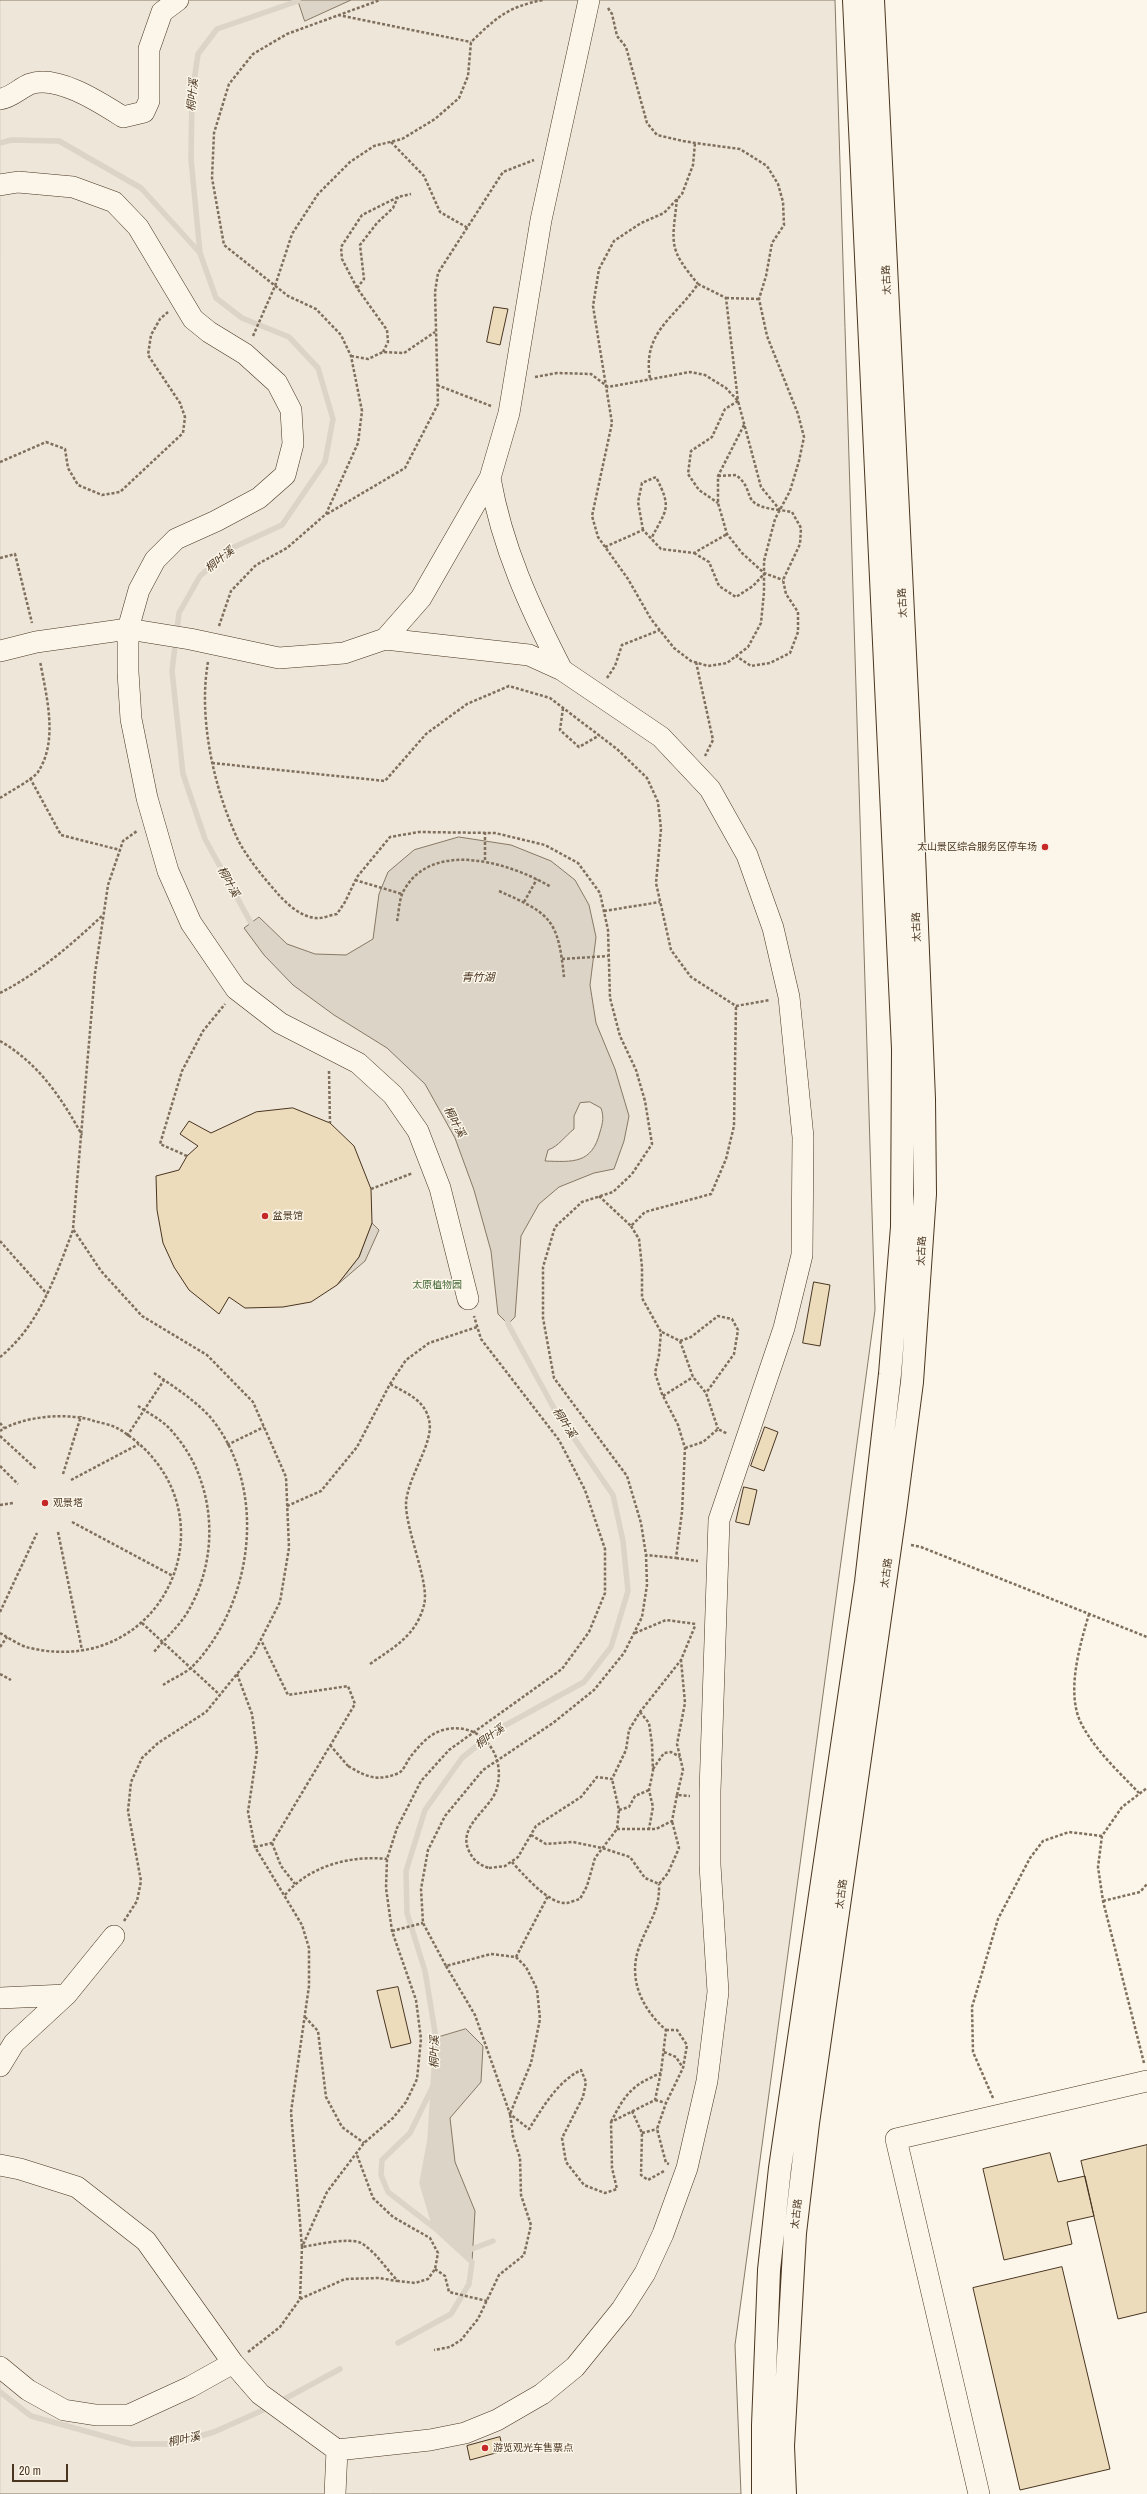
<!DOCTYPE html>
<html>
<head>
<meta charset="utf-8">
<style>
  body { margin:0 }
  #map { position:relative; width:1147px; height:2494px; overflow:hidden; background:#fbf6e9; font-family:"Archivo Narrow",sans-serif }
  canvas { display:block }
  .scale { position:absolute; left:12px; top:2464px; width:56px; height:18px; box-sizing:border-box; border:2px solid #4a3520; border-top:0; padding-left:5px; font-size:12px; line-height:14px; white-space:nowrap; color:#4a3520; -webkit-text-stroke:3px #fbf6e9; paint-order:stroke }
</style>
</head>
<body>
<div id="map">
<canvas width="1147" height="2494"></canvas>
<div class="scale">20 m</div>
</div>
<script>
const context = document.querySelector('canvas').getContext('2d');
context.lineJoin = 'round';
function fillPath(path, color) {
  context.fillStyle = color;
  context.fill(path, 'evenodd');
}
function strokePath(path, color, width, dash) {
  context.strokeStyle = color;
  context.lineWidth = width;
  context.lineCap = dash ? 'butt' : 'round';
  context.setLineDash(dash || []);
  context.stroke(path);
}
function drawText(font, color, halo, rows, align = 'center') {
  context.font = font + ' "Archivo Narrow","Noto Sans SC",sans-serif';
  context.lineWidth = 3;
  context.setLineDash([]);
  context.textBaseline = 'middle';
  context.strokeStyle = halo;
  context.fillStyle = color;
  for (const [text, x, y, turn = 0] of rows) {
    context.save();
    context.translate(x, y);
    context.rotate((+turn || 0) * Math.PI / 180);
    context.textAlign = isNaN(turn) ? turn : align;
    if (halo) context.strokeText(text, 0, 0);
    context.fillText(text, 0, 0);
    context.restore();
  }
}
const green = new Path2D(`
  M0,0H835L875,1310L735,2345L741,2494H0Z`);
const water = new Path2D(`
  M298,0H351L305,21Z
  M459,837L511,845L551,861L575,880L589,905L596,937L590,985L596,1023L615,1069L629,1116L624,1141L614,1169L594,1173L559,1187L539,1204L521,1236L515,1317L508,1324L498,1314L491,1251L474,1190L455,1138L425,1084L387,1048L334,1015L293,985L264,955L244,928L259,917L287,944L315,954L346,955L373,939L379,894L388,872L414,850ZM590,1102L601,1108C604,1117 603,1122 600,1132C592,1164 573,1162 545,1161L548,1150C559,1146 565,1136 574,1129V1116L580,1103Z
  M372,1223L379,1230L365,1261L337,1285L359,1257Z
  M466,2029L483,2046L481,2082L450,2118L455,2162L475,2211L472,2262L436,2229L422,2183L430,2140L436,2038Z`);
const stream = new Path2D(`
  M0,143L11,140L59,141L141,188L200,253
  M255,927L251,923L205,839L183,774L172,671L179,613L200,576L232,548L282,525L325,462L333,419L318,368L289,337L242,318L216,298L200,253L191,159L192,95L198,54L217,29L298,1
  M433,2092L430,2140L422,2183L435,2227
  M472,2249L493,2241
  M398,2343L451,2314L469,2284L472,2262L436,2229L388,2192L381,2175L382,2160L410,2133L433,2086L436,2038L425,1971L407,1913L406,1871L425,1810L462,1758L495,1731L584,1682L611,1647L628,1591L623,1541L613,1495L556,1412L508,1324L507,1317
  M0,2392L31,2416L132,2444H172L214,2432L270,2407
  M279,2402L340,2369`);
const building = new Path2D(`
  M494,307L508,309L500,345L487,342Z
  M293,1108L330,1123L354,1146L371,1189L372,1223L359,1257L337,1285L311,1302L283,1307L245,1308L229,1297L219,1314L189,1290L174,1267L163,1243L157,1210L156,1176L179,1170L187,1156L198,1146L180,1134L189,1121L211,1133L256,1112Z
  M814,1282L830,1285L820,1346L803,1343Z
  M765,1427L778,1432L764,1471L751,1466Z
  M744,1487L757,1490L749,1525L736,1522Z
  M398,1987L411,2043L391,2048L377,1991Z
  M1147,2145V2312L1118,2319L1081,2161Z
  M1050,2153L1058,2182L1085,2176L1094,2216L1067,2222L1072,2244L1004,2260L983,2169Z
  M1062,2267L1110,2469L1020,2490L973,2288Z
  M500,2437L503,2451L470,2460L467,2446Z`);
const path = new Path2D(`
  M608,8L612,14L617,36L626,47L647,123L657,135L683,141L695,143L740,149L767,166L778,184L783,202L784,225L772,243L766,276L759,299L767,336L798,414L804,437L799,461L790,491L775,519L764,561V592L761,623L748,647L727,663L708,666L691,661L674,648L651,619L628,579L598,537L592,516L612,423L593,306L599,269L614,241L641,223L664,213L682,194L693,165L695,143
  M338,15L471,42
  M391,142L424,176L440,212L468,228
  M677,199C672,245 668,248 698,284
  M357,288L364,279L360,245L377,223L393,208L398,197
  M726,298L759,299
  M253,336L275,286L292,234L318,194L350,162L374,146L402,139L435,119L459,98L468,76L471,42C496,18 507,7 543,0
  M383,352L388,342L387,330L357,288L342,259L341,247L362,215L398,197L411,194
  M351,356L368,359L383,352L404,353L435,332
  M535,377L557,373L591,374L608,387L690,372L705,375L726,388L738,401L761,487L780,510L792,512L801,528L800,544L783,580L786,594L798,612V632L790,653L770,663L751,666L736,656
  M650,378C642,332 675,318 698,284L726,298L738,401L725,409L712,437L691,451L688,474L699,490L718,503
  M437,385L491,406
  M744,425L718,476V503L727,534L742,553L764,573L783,580
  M0,462L46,442L65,449L68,468L78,485L102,495L120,492L183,433L185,417L180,403L148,355L151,335L160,319L168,312
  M718,476L736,475C758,492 737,505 779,510
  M327,514L405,468L438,404L435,292L438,273L503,172L534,160
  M643,530L638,502L642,483L656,477C672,509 667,508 651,539
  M605,547L643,530L661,549L694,553L727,534
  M694,553L709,562L719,586L736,597L753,586L764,574
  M0,558L15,554L32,623
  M219,626L231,591L256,565L287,548L326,514L358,443L362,411L351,356L341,335L316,309L288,296L224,245L212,178L214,133L229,84L253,54L287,34L380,0
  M208,662C198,718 214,789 238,840C248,859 264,878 278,894C287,904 301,917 316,918C322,919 330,915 337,914L345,902L357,877L390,837L419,832L495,833L545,845L578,863L600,893L608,930L610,998L620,1036L636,1070L645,1101L652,1144L632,1174L613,1192L582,1202L555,1227L543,1267V1318L554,1378L627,1476L641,1523L646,1555L647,1585L642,1617L624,1653L594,1690L553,1723L483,1770L445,1816L428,1850L421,1889L423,1923L446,1966L491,1954L516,1957L526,1967L537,1989L540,2019L531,2063L510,2114L513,2136L520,2158L521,2195L531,2225L524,2255L499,2275L478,2319L461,2340L450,2347L434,2350
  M696,662L713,740L705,756
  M607,678L615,666L622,645L660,630
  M563,708L560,730L579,747L600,735
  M212,763L385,781L426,734L467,704L509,686L550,698L617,749L647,778L658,802L661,829L656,883L671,950L691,977L736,1006L770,1000
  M30,778L61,835L120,850
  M0,798C9,792 32,780 38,772C59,740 46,695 40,661
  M485,832V861
  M355,880L402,894
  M499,891C551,914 558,919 564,977
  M524,902L537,879
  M604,911L660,902
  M397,921C399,912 399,900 403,892C431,838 511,863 551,887
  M562,959L608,956
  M0,993C39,973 71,945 103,915
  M0,1041C38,1063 61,1097 82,1135
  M329,1071L330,1123
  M187,1156L160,1144L182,1071L203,1031L225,1004
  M371,1189L413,1173
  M599,1196L631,1226L645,1212L711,1194L726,1159L734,1126L736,1006
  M631,1226L639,1239L642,1267V1298L661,1332L659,1355L655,1373L662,1394L678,1425L685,1448L682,1512L676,1558L646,1555
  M0,1241L47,1294
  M662,1332L680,1341L693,1377L706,1393L718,1429
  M680,1341L691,1337L718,1316L732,1319L738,1330L734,1354L706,1393
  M0,1357C39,1326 56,1275 73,1230
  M154,1373C174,1387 195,1400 211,1418C269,1489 253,1604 192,1667C184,1674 172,1679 163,1685
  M663,1396L693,1377
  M138,1406C148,1413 160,1419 168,1427C216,1476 222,1555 187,1613C178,1627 164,1640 153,1653
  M0,1423L4,1428
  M0,1431C22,1416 69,1412 94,1421C102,1423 112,1425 119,1429C241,1505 168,1680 30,1648C20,1646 9,1638 0,1633
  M0,1436L36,1469
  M127,1436L164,1380
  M227,1445L264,1427
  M685,1448L703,1442L718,1429L728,1434
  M0,1466L18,1484
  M63,1474L81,1416
  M71,1480L139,1444
  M0,1505L13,1503
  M287,1506L321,1491L357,1447L390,1384L406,1360L429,1343L477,1327
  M72,1522L173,1576
  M58,1532L82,1650
  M911,1545L921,1547L1147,1637
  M676,1558L698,1561
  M0,1612L37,1533
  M1089,1614C1080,1645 1065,1694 1082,1725C1096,1751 1119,1772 1139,1793
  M142,1623L220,1695
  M635,1633L666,1620L696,1624
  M0,1647L7,1637
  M370,1664C394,1647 416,1636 424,1605C430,1584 406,1531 406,1504C407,1477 435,1442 429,1420C425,1400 406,1393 390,1384
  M0,1674L11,1680
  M237,1674L252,1714L257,1751L248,1812L255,1847L302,1925L309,1948V1986L291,2112L302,2247C315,2245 349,2237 361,2243C376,2252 386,2269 398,2281L415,2283L428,2279L435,2269L438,2253L430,2238L393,2217L373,2198L357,2155
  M640,1712L649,1723L652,1744L653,1771L649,1790L653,1807L649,1829
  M330,1745L348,1766
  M653,1769L664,1753L671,1752L680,1757
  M677,1795L683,1770L677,1744L685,1703L681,1660
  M619,1810L629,1807L635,1796L649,1790
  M617,1829H656L672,1821L677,1795L690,1796
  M531,1835L546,1844L573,1842L602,1848L630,1857L645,1878L659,1884L668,1873L679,1848L672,1821
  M272,1843L281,1866L295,1884
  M255,1847L272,1843L355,1704L348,1686L288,1695L261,1640
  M512,1862C523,1874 549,1905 567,1903C571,1902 576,1900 580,1899L587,1886L595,1858L617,1829L619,1810L612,1779
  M489,1868L505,1866L518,1857L536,1826L581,1797L597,1777L612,1779L626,1750L629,1730L640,1712L681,1660L695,1626
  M285,1895C309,1866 350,1855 387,1859
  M1103,1901L1140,1892L1147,1884
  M124,1921L137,1901L141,1881L128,1811L131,1782L142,1758L158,1743L206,1712L254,1653L280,1602L289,1548L286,1477L253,1402L207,1355L142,1316L101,1271L73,1229L95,973L108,885L123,841L137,831
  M392,1931L423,1923
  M516,1957L548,1896
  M446,1966L475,2015L510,2114L529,2129C543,2107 557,2082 581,2070L586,2082L583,2097L562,2138L566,2162L584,2185L605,2193L617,2189L612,2168L611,2122L655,2100L661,2072L666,2030C641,2008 627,1977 640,1945C649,1921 660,1911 659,1884
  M305,2017L318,2031L326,2097L342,2127L364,2143
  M666,2030H677L687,2045L683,2068L666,2103L657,2129L666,2163L669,2164
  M664,2052L676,2057L683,2068
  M1144,2063L1103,1901L1098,1867L1102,1836L1122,1807L1147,1788
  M993,2098L973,2052L972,2007L998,1919L1030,1858L1043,1841L1069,1832L1102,1836
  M655,2100L666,2103
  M632,2111L642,2133L641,2175L648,2180L664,2171
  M611,2122C625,2094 632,2085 661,2073
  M642,2133L657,2129
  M435,2269L445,2276L449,2292L487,2301
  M300,2299L345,2279L379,2278L397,2281
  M248,2352L280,2327L300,2299L302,2247L327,2192L364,2143L393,2118L406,2102L417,2079L421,2039L416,2000L392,1931L386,1888L387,1859L397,1828L421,1781L449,1750L562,1669L589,1632L605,1593V1549L585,1490L559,1440L481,1339L474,1316`);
const minor = new Path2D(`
  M0,99C11,98 20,88 30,84C57,74 101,103 123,117L144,112L149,101V49L162,12L178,0
  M0,185L18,182L73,187L114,202L138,227L193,319L209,332L245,354L277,383L291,410L293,444L285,475L259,498L216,521L176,539L155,560L139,590L128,629V672L131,719L147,798L168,871L191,923L236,989L280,1023L358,1063L393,1095L418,1131L440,1188L468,1299
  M490,478C502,547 530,608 562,670
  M0,651L36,642L128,629L190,639L279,658L344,653L385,639L421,598L490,478L509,413L541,220L589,0
  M0,1998L66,1995
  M0,2066L14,2043L66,1995L114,1936
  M0,2165L20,2169L77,2187L146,2241L233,2363L260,2394L337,2450L430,2440L465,2433L497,2420L542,2394L575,2367L622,2309L645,2273L663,2234L687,2168L707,2081L718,1992L710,1865V1791L719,1520L784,1328L802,1255L803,1137L789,997L773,928L747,855L710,789L661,737L562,670L529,655L385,639
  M0,2367L28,2390L64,2410L96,2415H129L190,2387L233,2363
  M335,2494L337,2450
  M979,2494L896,2139L1147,2081`);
const major = new Path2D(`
  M763,2494V2425L769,2270L780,2168L866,1582L890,1374L902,1227L903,1049L854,0
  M785,2494L783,2446L795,2233L808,2123L895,1512L912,1382L925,1194L924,1099L910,756L873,0`);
const pathBridge = new Path2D(`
  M348,1766C367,1777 377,1782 399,1773C404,1770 407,1761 411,1756C420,1745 429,1734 443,1730C481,1720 508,1756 496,1791C489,1810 457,1827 469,1851C473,1860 479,1865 489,1868`);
const markers = [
  [1045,847,4,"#c62828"],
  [265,1216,4,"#c62828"],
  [45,1503,4,"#c62828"],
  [485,2448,4,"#c62828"]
];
const streetNames = [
  ["太古路",887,280,-93],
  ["太古路",903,603,-93],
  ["太古路",917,927,-92],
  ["太古路",922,1251,-87],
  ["太古路",887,1573,-82],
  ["太古路",842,1894,-82],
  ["太古路",797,2214,-83]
];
const poiNames = [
  ["太山景区综合服务区停车场",1037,847,"right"],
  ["盆景馆",273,1216],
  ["观景塔",53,1503],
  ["游览观光车售票点",493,2448]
];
const parkNames = [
  ["太原植物园",437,1285]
];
const waterNames = [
  ["桐叶溪",193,95,-85],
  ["桐叶溪",220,560,-39],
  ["桐叶溪",228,882,61],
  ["青竹湖",478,978],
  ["桐叶溪",454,1122,62],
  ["桐叶溪",564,1423,57],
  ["桐叶溪",490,1737,-36],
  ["桐叶溪",435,2052,-89],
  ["桐叶溪",184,2440,-12]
];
fillPath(green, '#ede6d9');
strokePath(green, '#887966', 1);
fillPath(water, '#dcd4c6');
strokePath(water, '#887966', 1);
strokePath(stream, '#dcd4c6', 5.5);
fillPath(building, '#ecdcbc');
strokePath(building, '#4a3520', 1);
strokePath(minor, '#4a3520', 22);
strokePath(major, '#4a3520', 24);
strokePath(path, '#7f6f5c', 2.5, [3, 2]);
strokePath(minor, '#fbf6e9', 21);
strokePath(major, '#fbf6e9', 22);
strokePath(pathBridge, '#7f6f5c', 2.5, [3, 2]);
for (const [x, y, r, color] of markers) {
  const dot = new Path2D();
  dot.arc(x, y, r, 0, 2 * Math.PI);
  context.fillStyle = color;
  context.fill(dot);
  strokePath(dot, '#fbf6e9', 1.5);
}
drawText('10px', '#4a3520', '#fbf6e9', streetNames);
drawText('10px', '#4a3520', '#fbf6e9', poiNames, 'left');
drawText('10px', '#436837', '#fbf6e9', parkNames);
drawText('italic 11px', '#4a3520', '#fbf6e9', waterNames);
</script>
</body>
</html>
